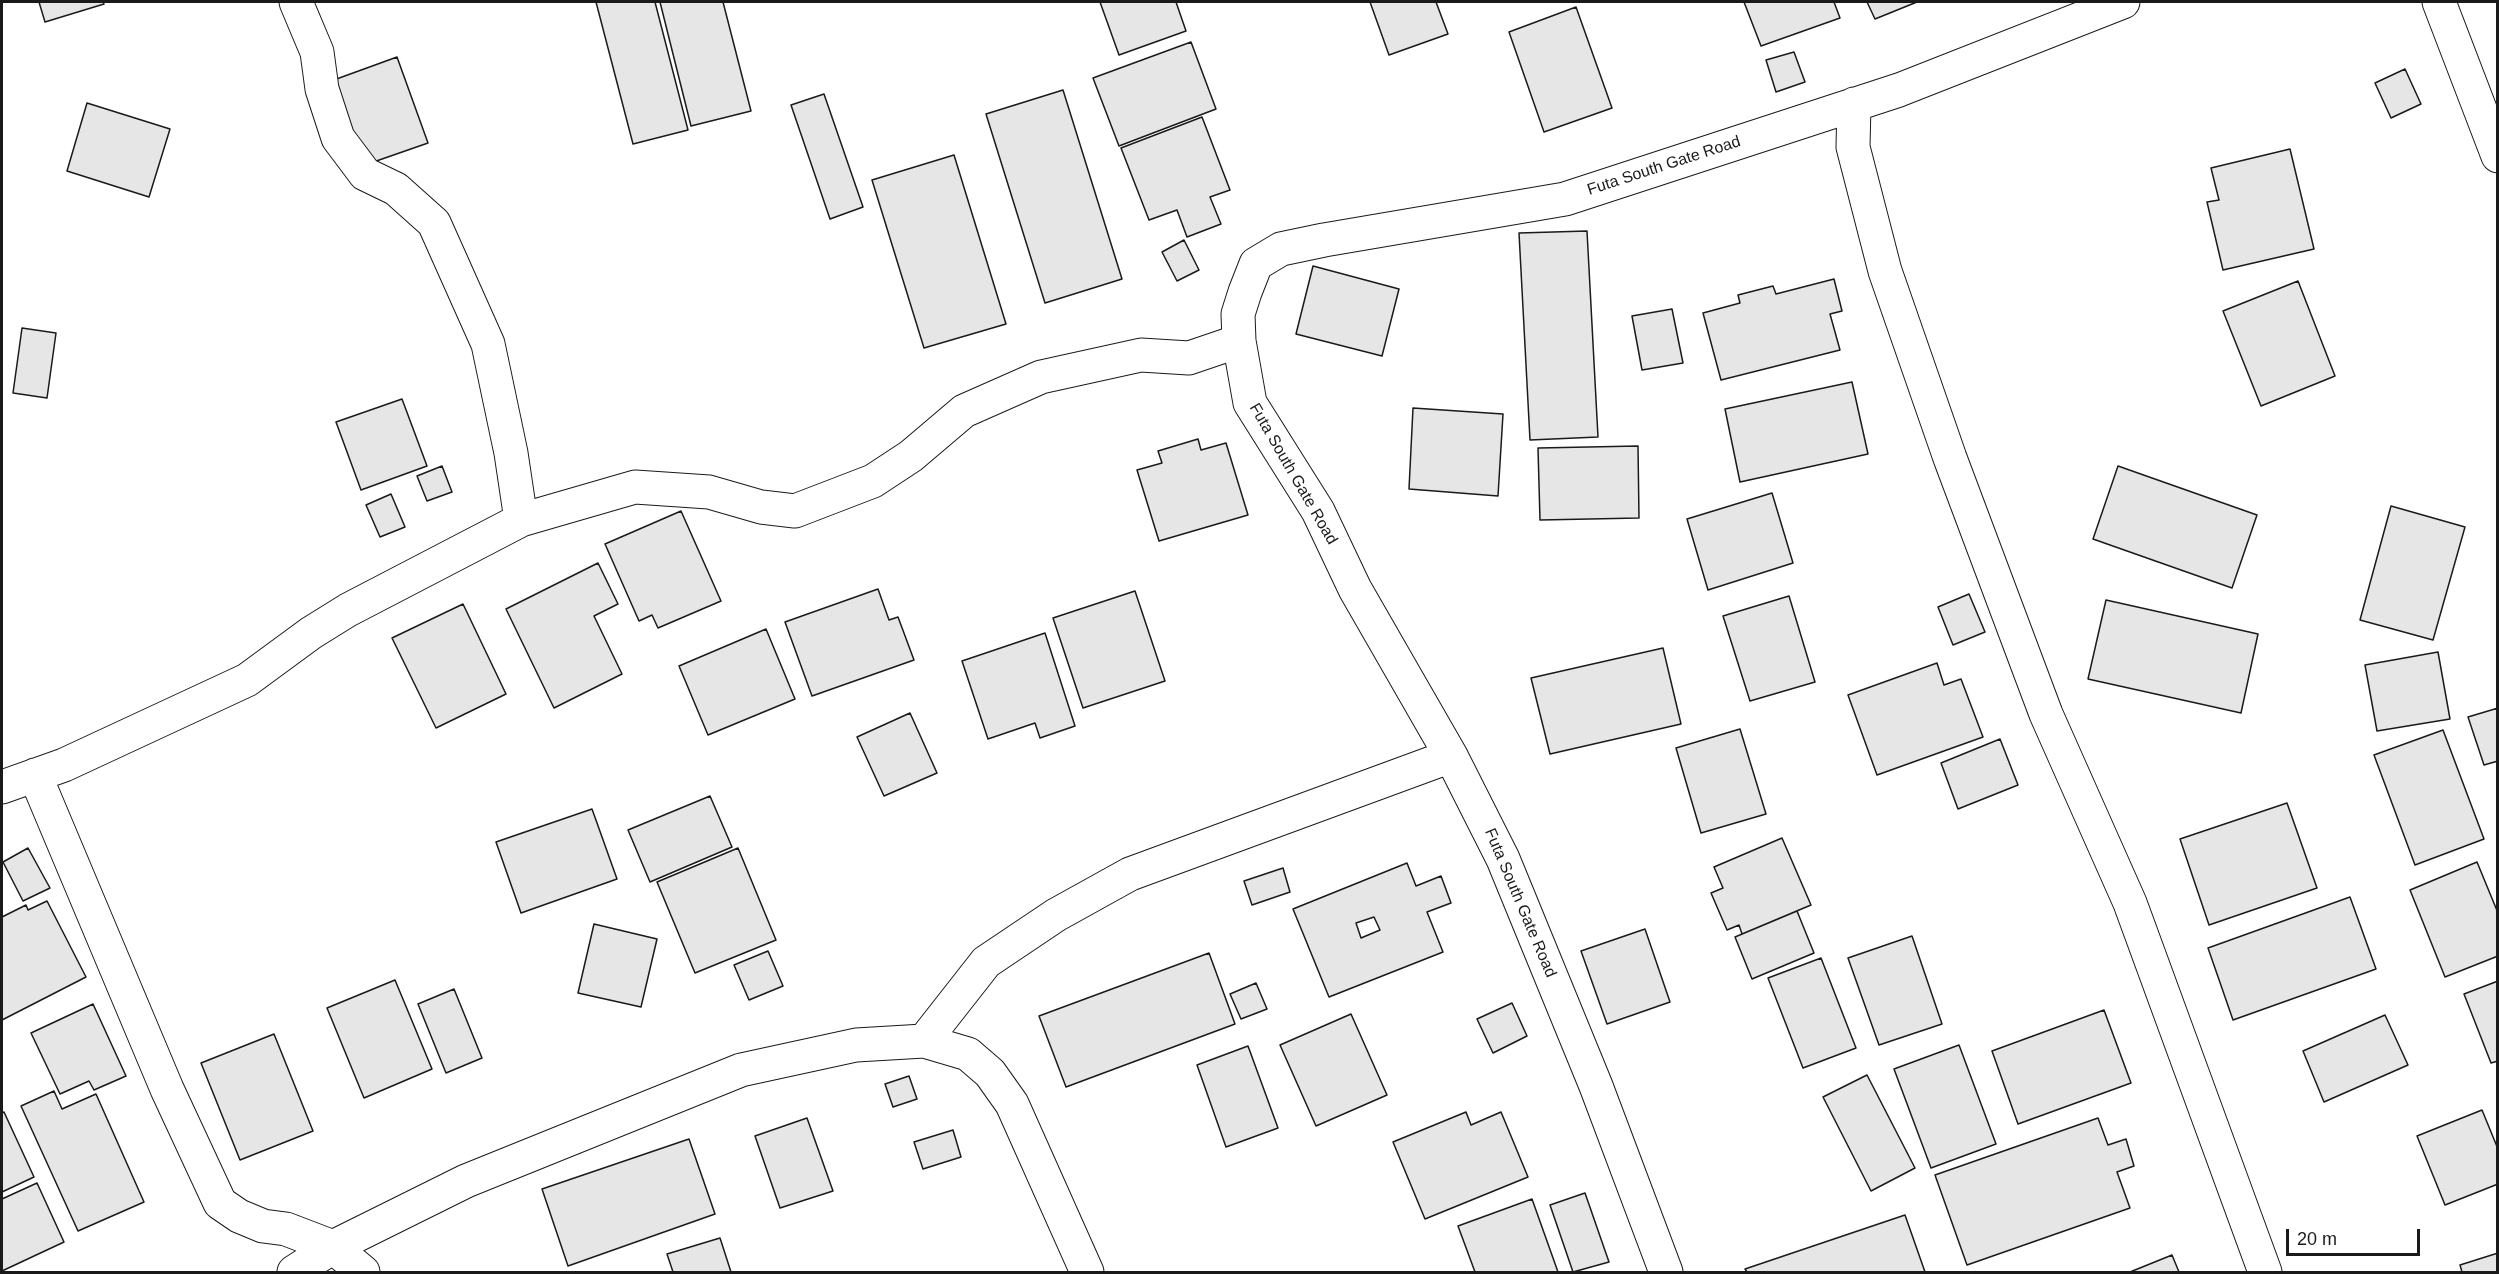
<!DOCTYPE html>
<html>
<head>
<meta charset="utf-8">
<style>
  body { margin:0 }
  #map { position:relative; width:2499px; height:1274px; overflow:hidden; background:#fff; font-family:Helvetica,sans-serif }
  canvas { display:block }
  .frame { position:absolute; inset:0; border:3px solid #1a1a1a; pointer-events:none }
  .scale { position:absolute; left:2286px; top:1229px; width:134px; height:27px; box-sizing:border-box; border:3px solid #1a1a1a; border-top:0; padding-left:8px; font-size:18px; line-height:21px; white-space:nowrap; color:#1a1a1a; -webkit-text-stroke:4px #fff; paint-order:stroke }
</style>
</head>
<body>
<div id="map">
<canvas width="2499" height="1274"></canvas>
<div class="frame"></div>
<div class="scale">20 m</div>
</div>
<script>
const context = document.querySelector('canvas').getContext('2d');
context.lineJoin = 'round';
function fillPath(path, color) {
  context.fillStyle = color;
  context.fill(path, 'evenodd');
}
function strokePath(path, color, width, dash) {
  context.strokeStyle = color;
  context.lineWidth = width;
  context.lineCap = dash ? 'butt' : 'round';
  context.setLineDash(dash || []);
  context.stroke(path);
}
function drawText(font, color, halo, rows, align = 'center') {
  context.font = font + ' Helvetica,sans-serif';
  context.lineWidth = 4.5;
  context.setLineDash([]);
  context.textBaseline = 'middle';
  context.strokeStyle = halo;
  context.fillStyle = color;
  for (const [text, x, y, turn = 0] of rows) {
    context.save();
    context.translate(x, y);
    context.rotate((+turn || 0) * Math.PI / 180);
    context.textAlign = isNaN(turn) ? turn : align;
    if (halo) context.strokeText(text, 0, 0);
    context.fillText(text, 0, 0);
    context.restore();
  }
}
const building = new Path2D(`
  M39,2H103L104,4L45,22Z
  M596,2H655L688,130L633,144Z
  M660,2H723L751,111L691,126Z
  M1100,2H1176L1186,31L1119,55Z
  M1370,2H1436L1448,34L1389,55Z
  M1744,2H1834L1840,18L1761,46Z
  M1867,2H1917L1875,19Z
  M1576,7L1612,108L1544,132L1509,32Z
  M1191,42L1216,109L1119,146L1093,78Z
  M1794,52L1805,82L1776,92L1766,60Z
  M397,57L428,143L362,166L331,81Z
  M2405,69L2421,104L2391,118L2375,83Z
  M1063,90L1122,279L1045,303L986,114Z
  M824,94L863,207L830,219L791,105Z
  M87,103L170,129L149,197L67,171Z
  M1202,117L1230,190L1210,197L1221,224L1187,237L1177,210L1149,220L1121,148Z
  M2290,149L2314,249L2223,270L2207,202L2219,200L2211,168Z
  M954,155L1006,324L924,348L872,180Z
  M1587,231L1598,437L1530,440L1519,233Z
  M1184,240L1199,270L1177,281L1162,252Z
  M1313,266L1399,289L1382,356L1296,334Z
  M1834,279L1842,311L1830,314L1840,350L1721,380L1703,313L1740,303L1738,295L1773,286L1776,294Z
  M2298,281L2335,376L2261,406L2223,311Z
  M1672,309L1683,363L1642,370L1632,316Z
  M22,328L56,333L47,398L13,393Z
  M1852,382L1868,454L1740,482L1725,409Z
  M402,399L427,466L361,490L336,422Z
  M1413,408L1503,414L1498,496L1409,489Z
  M1198,439L1201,450L1226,443L1248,515L1159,541L1137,470L1162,463L1158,451Z
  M1638,446L1639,518L1540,520L1538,448Z
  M442,466L452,492L427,501L417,476Z
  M2118,466L2257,515L2232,588L2093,539Z
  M1772,493L1793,563L1708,590L1687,519Z
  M391,494L405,527L380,537L366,505Z
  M2391,506L2465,527L2433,640L2360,620Z
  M681,511L721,601L658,628L652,615L639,621L605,544Z
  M598,563L618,604L594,616L622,674L554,708L506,609Z
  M878,589L889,620L898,617L914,660L812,696L785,622Z
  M1135,591L1165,681L1083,708L1053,618Z
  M1969,594L1985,632L1953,645L1938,607Z
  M1789,596L1815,682L1750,701L1723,616Z
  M2106,600L2258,634L2241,713L2088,679Z
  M463,604L506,694L436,728L392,638Z
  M766,629L795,699L708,735L679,666Z
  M1045,633L1075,726L1040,738L1035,723L988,739L962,661Z
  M1663,648L1681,724L1550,754L1531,678Z
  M2438,652L2450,719L2377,731L2365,665Z
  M1937,663L1944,685L1961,679L1983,737L1877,775L1848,695Z
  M2498,708V761L2484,765L2468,717Z
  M910,713L937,773L884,796L857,737Z
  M1740,729L1766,814L1701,833L1676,748Z
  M2443,730L2484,839L2415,865L2374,755Z
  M2000,739L2018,785L1958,809L1941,763Z
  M710,796L732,847L650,882L628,830Z
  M2287,803L2317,888L2209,925L2180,839Z
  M592,809L617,879L521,913L496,842Z
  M1782,838L1811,905L1742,934L1739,925L1727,930L1711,893L1723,888L1714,867Z
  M28,848L50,888L23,901L3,862Z
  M738,848L776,940L695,973L657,882Z
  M2477,862L2498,913V956L2445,977L2410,890Z
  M1407,863L1416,886L1441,876L1451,903L1427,912L1443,952L1329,997L1293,909ZM1374,917L1380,930L1361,938L1356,923Z
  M1283,868L1290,892L1252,905L1244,881Z
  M2350,897L2376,969L2233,1020L2208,948Z
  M47,901L86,977L2,1020V917L26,905L28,910Z
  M1797,911L1814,953L1752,979L1735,937Z
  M594,924L657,939L641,1007L578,993Z
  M1645,929L1670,1002L1607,1024L1581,951Z
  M1912,936L1942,1024L1879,1045L1848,958Z
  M768,951L783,986L749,1000L734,965Z
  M1209,953L1235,1024L1066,1087L1039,1016Z
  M1821,958L1856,1048L1803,1068L1768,978Z
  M395,980L432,1069L364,1098L327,1008Z
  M2498,981V1061L2491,1063L2464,994Z
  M1256,983L1267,1009L1241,1019L1230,994Z
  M454,989L482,1058L446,1073L418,1004Z
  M1512,1003L1527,1036L1493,1053L1477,1019Z
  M93,1004L126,1076L94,1090L89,1081L60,1094L31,1033Z
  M2104,1010L2131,1083L2018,1124L1992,1051Z
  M1351,1014L1387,1095L1316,1126L1280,1045Z
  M2385,1015L2408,1065L2324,1102L2303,1051Z
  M274,1034L313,1131L240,1160L201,1063Z
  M1959,1045L1996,1144L1931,1168L1894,1069Z
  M1248,1046L1278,1128L1226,1147L1197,1065Z
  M1867,1075L1915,1168L1871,1191L1823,1097Z
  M909,1076L917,1099L893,1107L885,1084Z
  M54,1091L62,1109L96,1094L144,1202L78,1231L21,1106Z
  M2482,1110L2498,1149V1184L2445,1205L2417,1136Z
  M4,1112L34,1177L2,1192V1113Z
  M1466,1112L1471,1125L1501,1112L1528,1177L1425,1219L1393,1142Z
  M807,1118L833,1191L780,1208L755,1136Z
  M2098,1118L2108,1145L2126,1139L2134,1166L2117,1172L2130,1208L1967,1265L1935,1175Z
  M953,1130L961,1157L923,1169L914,1142Z
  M689,1139L715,1214L568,1266L542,1189Z
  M37,1183L64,1242L2,1271V1199Z
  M1585,1193L1609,1262L1573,1272L1550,1205Z
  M1532,1199L1558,1272H1475L1458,1226Z
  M1905,1215L1925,1272H1747L1745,1269Z
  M720,1238L731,1272H673L667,1254Z
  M2498,1253V1272H2462L2460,1265Z
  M2172,1255L2179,1272H2130Z`);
const minor = new Path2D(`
  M296,2L317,52L322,89L338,138L365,174L396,189L434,223L488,344L511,453L521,520
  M2439,2L2498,156
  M1854,104L1853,147L1885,271L1950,458L2046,714L2130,903L2265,1272
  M35,775L167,1089L220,1203L239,1216L263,1226L286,1229L333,1247L363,1272
  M2,787L64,765L247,680L311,633L348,610L521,520L635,487L709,492L761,507L795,511L873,481L911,456L964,411L1041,377L1141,355L1189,358L1239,341
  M924,1041L986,962L1056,915L1130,874L1451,756
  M294,1272L333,1247L466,1181L741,1070L856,1045L924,1041L968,1054L990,1073L1012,1104L1087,1272
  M1666,1272L1596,1086L1503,859L1451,756L1355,589L1318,511L1250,403L1239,341L1238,314L1245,292L1256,264L1281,249L1324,240L1565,199L1899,90L2123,2`);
const streetNames = [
  ["Futa South Gate Road",1664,166,-18],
  ["Futa South Gate Road",1293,474,60],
  ["Futa South Gate Road",1520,903,67]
];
fillPath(building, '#e6e6e6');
strokePath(building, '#1a1a1a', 1.5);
strokePath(minor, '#1a1a1a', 35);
strokePath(minor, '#fff', 33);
drawText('16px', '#1a1a1a', '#fff', streetNames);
</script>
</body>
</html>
